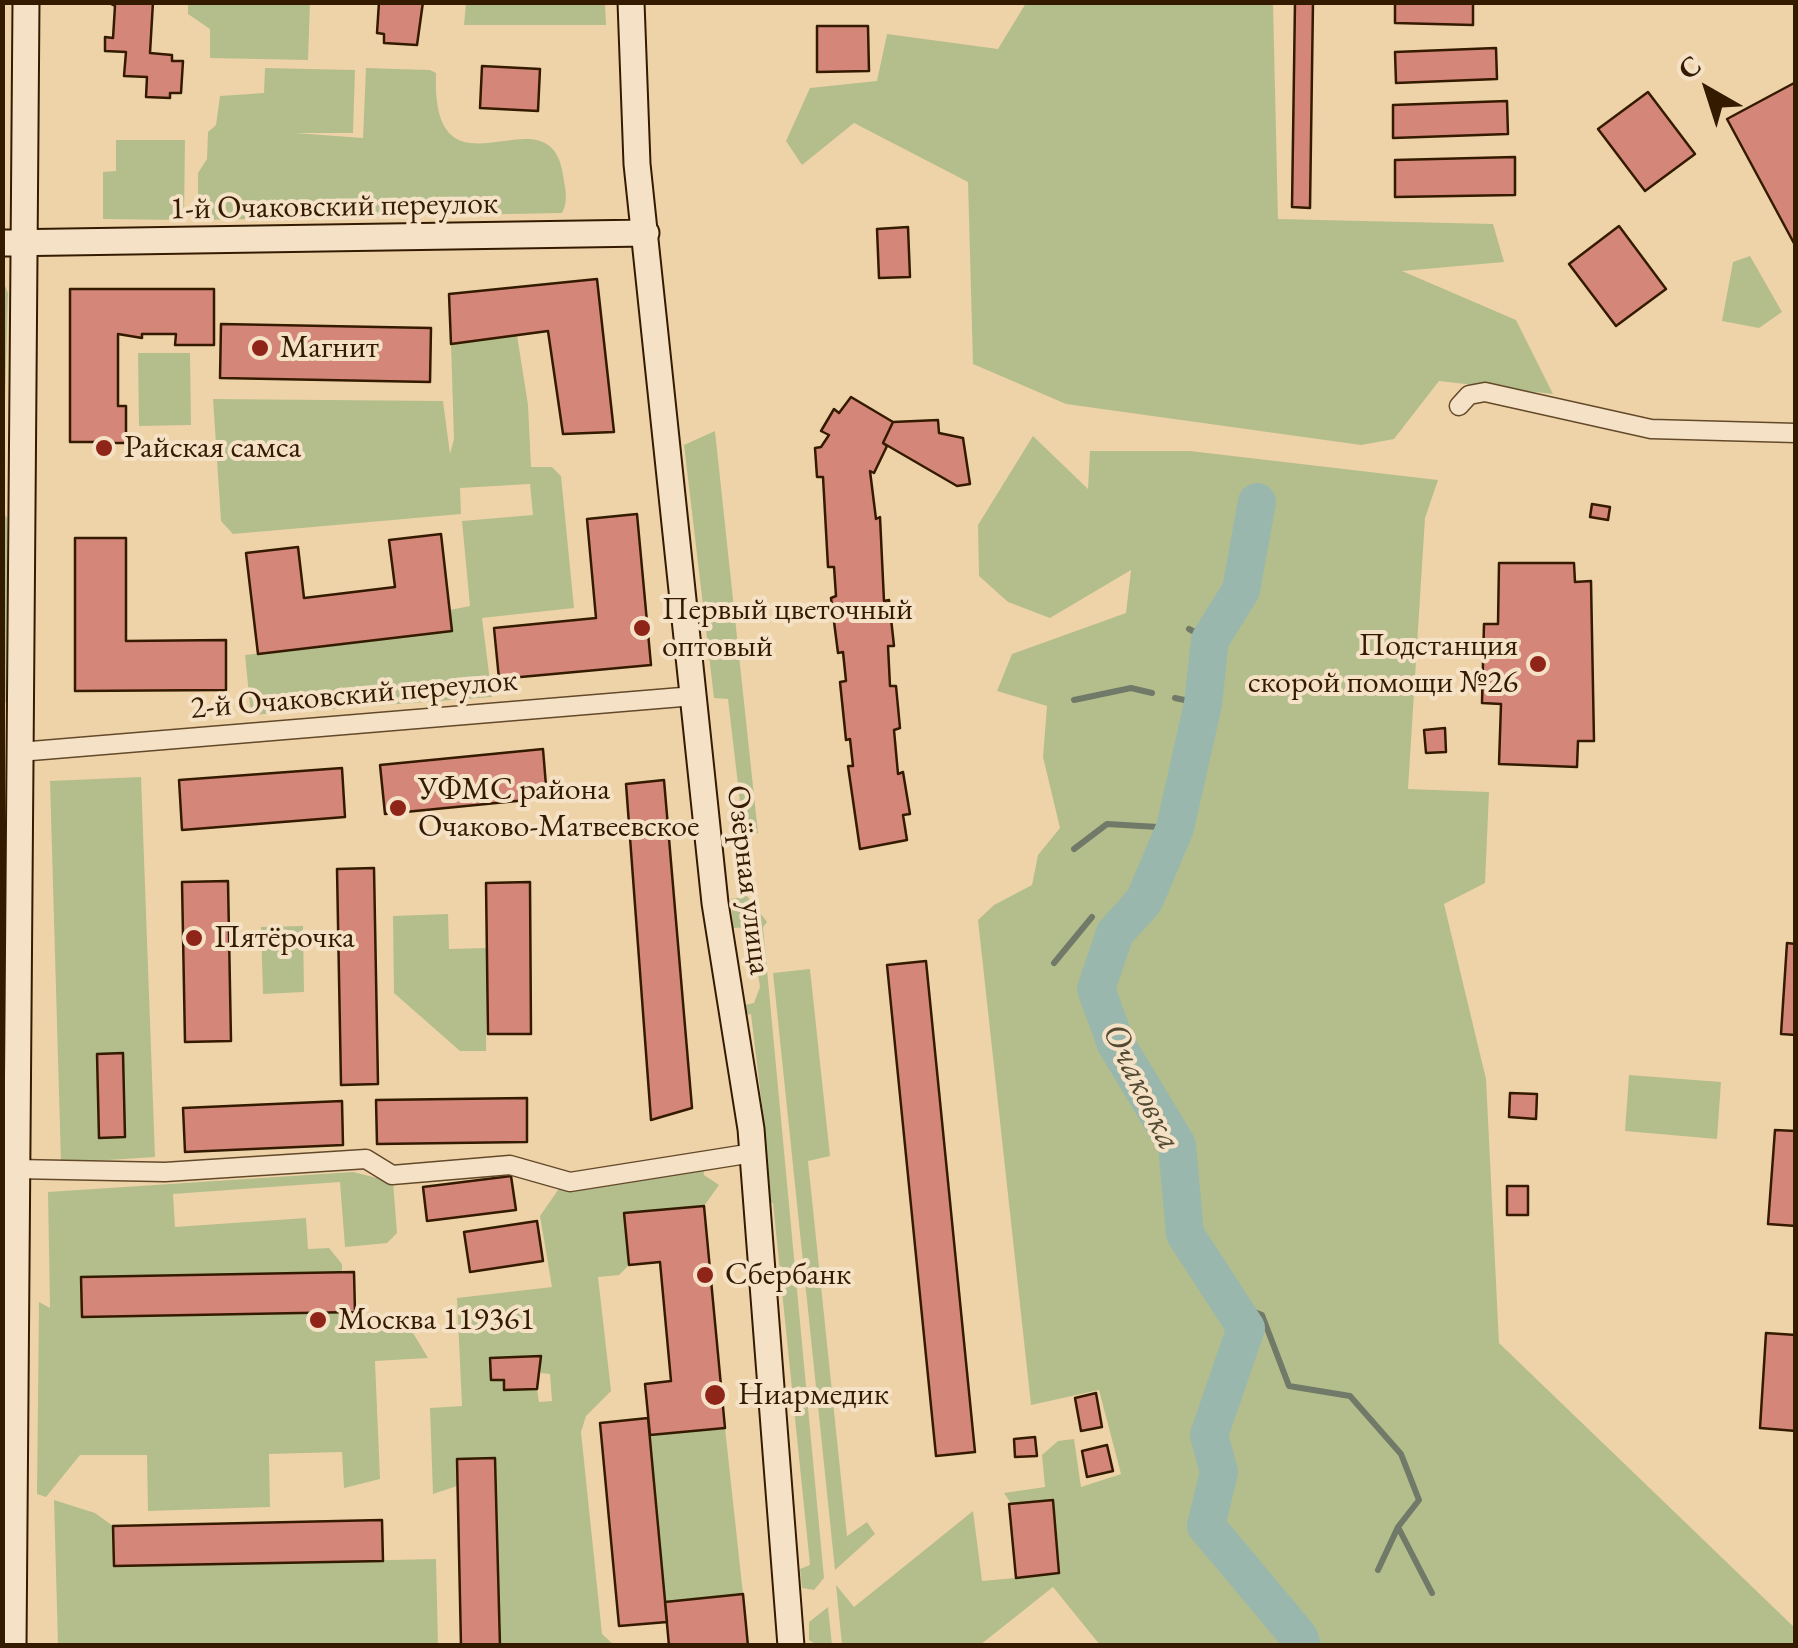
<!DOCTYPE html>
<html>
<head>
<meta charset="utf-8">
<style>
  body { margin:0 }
  #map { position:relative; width:1798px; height:1648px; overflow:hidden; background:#efd3a8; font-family:"EB Garamond",serif }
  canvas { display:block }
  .frame { position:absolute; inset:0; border:5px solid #341b00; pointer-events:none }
  .north { position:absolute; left:1658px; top:40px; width:100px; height:100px; -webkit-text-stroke:8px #f5e2c6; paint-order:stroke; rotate:321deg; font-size:28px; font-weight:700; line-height:40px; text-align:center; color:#341b00 }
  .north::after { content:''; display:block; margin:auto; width:35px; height:45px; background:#341b00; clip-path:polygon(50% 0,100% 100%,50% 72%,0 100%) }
</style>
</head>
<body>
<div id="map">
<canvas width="1798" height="1648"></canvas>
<div class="frame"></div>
<div class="north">С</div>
</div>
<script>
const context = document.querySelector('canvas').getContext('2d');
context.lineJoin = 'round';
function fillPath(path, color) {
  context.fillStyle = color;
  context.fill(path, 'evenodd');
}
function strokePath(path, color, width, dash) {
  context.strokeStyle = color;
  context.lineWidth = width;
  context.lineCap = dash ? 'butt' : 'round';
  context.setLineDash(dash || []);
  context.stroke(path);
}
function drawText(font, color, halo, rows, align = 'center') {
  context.font = font + ' "EB Garamond",serif';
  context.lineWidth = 8;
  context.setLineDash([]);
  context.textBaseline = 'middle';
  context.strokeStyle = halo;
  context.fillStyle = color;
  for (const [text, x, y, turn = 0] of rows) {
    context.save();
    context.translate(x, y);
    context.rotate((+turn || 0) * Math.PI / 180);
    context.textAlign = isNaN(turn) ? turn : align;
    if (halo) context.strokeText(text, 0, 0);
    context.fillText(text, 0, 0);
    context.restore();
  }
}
const green = new Path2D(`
  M188,3H310L308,60L210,58V29L188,14Z
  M466,3H605L606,25H464Z
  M1026,3H1273L1278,219L1493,224L1504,262L1402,271L1516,320L1553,394L1439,381L1394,439L1361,445L1066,404L973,364L968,182L854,123L802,165L786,141L810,88L877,81L887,34L998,49Z
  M265,68L355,70L353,133H295L363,138L366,68L430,70L436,73C431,214 550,83 563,175C565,189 569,200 562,213L198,220V173L207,159L208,132L216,125L220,96L264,93Z
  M116,140H185L184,220L103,219V172L116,171Z
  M1750,256L1782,312L1759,328L1722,321L1733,262Z
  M3,281L8,293L3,471Z
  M517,335L528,405L531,467H552L561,476L574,608L482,618L492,697L251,715L245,655L452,631L450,610L470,606L462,521L533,515L530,484L460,488L461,514L233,534L221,521L213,399L443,401L450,454L454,439L451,344Z
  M138,353H190L191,425L139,426Z
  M715,431L758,833L737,837L728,820L740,802L728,699L714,698L684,445Z
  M1033,436L1088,489L1090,451H1190L1438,480L1425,518L1408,789L1489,792L1485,883L1444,904L1486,1079L1499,1343L1795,1628V1645H1100L1053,1587L980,1645H842L836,1585L854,1607L973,1511L982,1581L1058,1574L1004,1493L1045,1487L1042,1455L1058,1441L1074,1439L1081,1487L1121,1474L1099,1390L1031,1405L978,920L994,905L1032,885L1038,855L1060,828L1043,757L1047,706L997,691L1012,654L1126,613L1131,570L1050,618L1008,602L979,576L978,525Z
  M3,512L7,518L8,699L3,706Z
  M141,777L155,1157L61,1163L50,781Z
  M747,896L767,922L763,927L824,1578L814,1590L802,1588L800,1569L810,1565L773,1203L762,1201L755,1120L763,1115L751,1014L742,1015L739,1006L754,1003L760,987L751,927L733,928L731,899Z
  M448,914L449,949L487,948L486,1051H460L394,993L393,916Z
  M303,926L304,992L263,994L261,927Z
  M810,969L830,1156L808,1161L847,1536L867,1522L875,1534L835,1570L773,973Z
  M1629,1075L1721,1082L1717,1139L1625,1131Z
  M703,1163L704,1175L719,1185L704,1206L625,1213L629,1265L619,1275L598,1277L611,1391L586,1416L581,1432L602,1634L614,1645H500L495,1458L457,1459V1486L433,1494L430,1408L462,1406L457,1298L552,1287L540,1216L565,1180ZM540,1356L541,1373L550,1374L552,1401L539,1402L537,1389L505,1390L504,1380Z
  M353,1172L393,1182L397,1233L387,1243L345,1247L340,1182L173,1194L175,1227L306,1218L308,1249L329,1248L342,1264V1272L82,1277L355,1312L413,1333L428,1358L375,1361L380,1479L344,1488L342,1452L269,1454L270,1507L148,1511L147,1455H80L46,1497L37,1494L39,1302L50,1308L48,1192Z
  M725,1428L743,1594L665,1602L650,1435Z
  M54,1500L95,1513L113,1526L115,1566L436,1559L438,1645H58Z
  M828,1607L832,1645H817L809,1640V1622Z`);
const stream = new Path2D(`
  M1189,629L1210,640
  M1175,698L1203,704
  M1074,700L1131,688L1152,693
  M1074,849L1107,824L1175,828
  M1054,963L1092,917
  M1229,1302L1262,1315L1289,1386L1350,1396L1401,1454L1419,1500L1398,1527L1432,1593
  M1378,1570L1398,1527`);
const river = new Path2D(`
  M1257,502L1241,590L1210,640L1203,704L1175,828L1144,901L1115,933L1096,989L1116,1044L1177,1145L1185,1234L1246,1328L1209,1435L1219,1472L1206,1526L1299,1637L1302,1646`);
const building = new Path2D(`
  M107,2H153L150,53L172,55V61H183L181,93H170V98L146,97L147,77L124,76L126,52L105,51V37L113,38L115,6Z
  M379,2H423L417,45L384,43V34L377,33Z
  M1295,2H1313L1310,208L1292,207Z
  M1395,2H1473V25L1395,23Z
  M817,26H868L869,71L817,72Z
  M1496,48L1497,79L1396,83L1395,52Z
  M482,66L540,69L538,111L480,108Z
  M1796,82V247L1727,119Z
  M1648,92L1695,154L1645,191L1598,129Z
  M1507,101L1508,134L1393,138V105Z
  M1515,157V195L1395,197V160Z
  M1619,226L1666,289L1616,326L1569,264Z
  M908,227L910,277L879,278L877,229Z
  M597,279L614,432L563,434L548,331L451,344L449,294Z
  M70,289H214V345H175L176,334H142V338L118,334V406H126V443H113V452H99V442H70Z
  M221,324L431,328L430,382L220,378Z
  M851,397L893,422L883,443L887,446L874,473L870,471L876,519L880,517L884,601L889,600L894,646H888L890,686H896L900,728L894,730L898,774L903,772L910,814L903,815L907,840L860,849L848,766H853L850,739L846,740L840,682L846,681L843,652L838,653L831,598L836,596L834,567H828L823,477H817L815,448L821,447L829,435L821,431L834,409L839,413Z
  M938,420L939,433L963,438L970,484L957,486L883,443L893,422Z
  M1592,504L1610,507L1608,520L1590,517Z
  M637,514L651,665L499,679L494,628L596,618L587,519Z
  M441,534L452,631L258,654L246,553L298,547L304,598L395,587L389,540Z
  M75,538H126V641L226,640V690L75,691Z
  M1499,563H1574L1575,582L1591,581L1594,741H1578L1577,767L1499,764L1501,704L1482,703L1484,624H1498Z
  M1445,728L1446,752L1426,753L1424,730Z
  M543,749L547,798L385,814L380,765Z
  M342,768L345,817L182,830L179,780Z
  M664,780L692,1108L651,1120L626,784Z
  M374,868L378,1084L341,1085L337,869Z
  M228,881L231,1041L185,1042L182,882Z
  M530,882L531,1034H488L486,883Z
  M1787,943L1796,944V1035L1781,1034Z
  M926,961L975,1452L936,1456L887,965Z
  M123,1053L125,1137L99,1138L97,1054Z
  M1510,1093L1537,1094L1536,1119L1509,1117Z
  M527,1098V1142L377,1144L376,1100Z
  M342,1101L343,1145L185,1152L183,1108Z
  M1775,1130L1796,1131V1226L1768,1224Z
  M511,1176L516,1210L427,1221L423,1187Z
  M1507,1186H1528V1215H1507Z
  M704,1206L725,1428L650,1435L645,1384L671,1381L660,1262L629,1265L624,1213Z
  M537,1221L543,1261L470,1272L464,1232Z
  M354,1272L355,1312L82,1317L81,1277Z
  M1766,1333L1796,1335V1431L1760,1428Z
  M541,1356L537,1389L504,1390V1380H491L490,1358Z
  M1096,1393L1102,1427L1081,1431L1075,1398Z
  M648,1418L667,1622L619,1626L600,1423Z
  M1035,1437L1037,1456L1015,1457L1014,1439Z
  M1107,1445L1113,1471L1087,1477L1082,1451Z
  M495,1458L500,1646H461L457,1459Z
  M1053,1500L1059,1573L1016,1578L1009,1504Z
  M382,1520L383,1561L114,1566L113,1526Z
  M743,1594L748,1646H669L665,1602Z`);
const street = new Path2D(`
  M1459,406L1469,395L1485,392L1651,429L1796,433
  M19,752L694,696
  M16,1169L165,1172L366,1159L392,1175L510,1165L570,1182L753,1153`);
const secondary = new Path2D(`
  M631,2L637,164L715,903L751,1129L791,1646
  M2,243L646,233
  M13,1646L26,2`);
const markers = [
  [260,348,10,"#8f2418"],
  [104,448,10,"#8f2418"],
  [642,628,10,"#8f2418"],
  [1538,664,10,"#8f2418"],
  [398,808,10,"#8f2418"],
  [194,938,10,"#8f2418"],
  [705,1275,10,"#8f2418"],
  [318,1320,10,"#8f2418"],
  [715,1395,12,"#8f2418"]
];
const streetNames = [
  ["1-й Очаковский переулок",334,207,-1],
  ["2-й Очаковский переулок",354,695,-5],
  ["Озёрная улица",748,880,83]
];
const poiNames = [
  ["Магнит",280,348],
  ["Райская самса",124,448],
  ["Первый цветочный",662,610],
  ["оптовый",662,647],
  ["Подстанция",1518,646,"right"],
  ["скорой помощи №26",1518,683,"right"],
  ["УФМС района",418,790],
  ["Очаково-Матвеевское",418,827],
  ["Пятёрочка",214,938],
  ["Сбербанк",725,1275],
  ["Москва 119361",338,1320],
  ["Ниармедик",738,1395]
];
const waterNames = [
  ["Очаковка",1141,1087,64]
];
fillPath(green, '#b4be8c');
strokePath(stream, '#717968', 6);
strokePath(river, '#9ab7ad', 38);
fillPath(building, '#d48679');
strokePath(building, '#341b00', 2.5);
strokePath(street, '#63492a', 21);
strokePath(secondary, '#341b00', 29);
strokePath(street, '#f5e2c6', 18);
strokePath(secondary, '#f5e2c6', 25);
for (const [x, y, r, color] of markers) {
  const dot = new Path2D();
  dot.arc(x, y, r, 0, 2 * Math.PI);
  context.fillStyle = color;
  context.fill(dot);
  strokePath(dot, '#f5e2c6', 4);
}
drawText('32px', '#341b00', '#f5e2c6', streetNames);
drawText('32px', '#341b00', '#f5e2c6', poiNames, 'left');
drawText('italic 35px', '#534a34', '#f5e2c6', waterNames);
</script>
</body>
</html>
